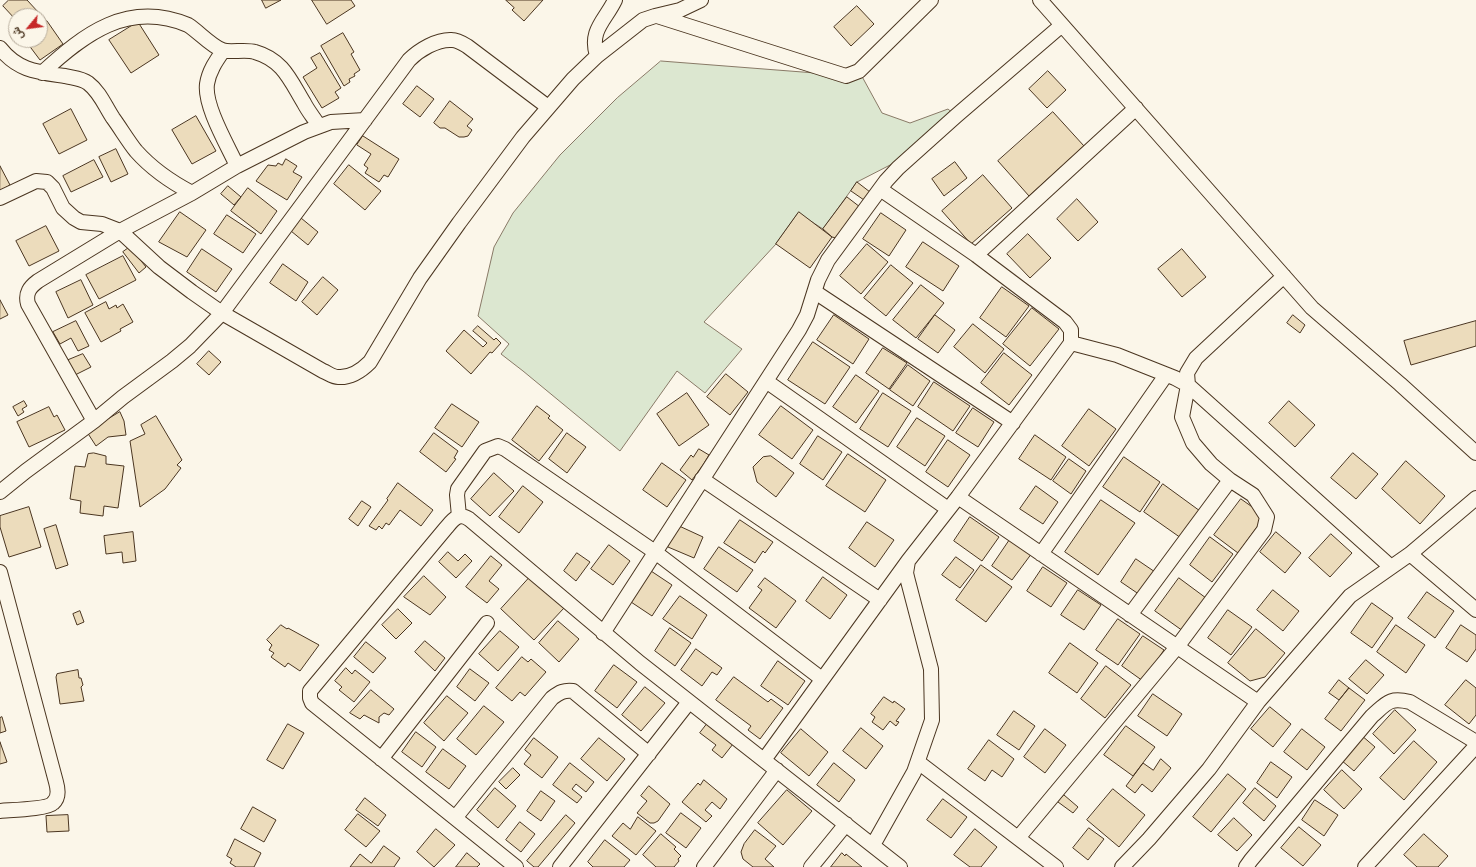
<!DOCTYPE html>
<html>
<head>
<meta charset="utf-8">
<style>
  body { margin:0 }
  #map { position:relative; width:1476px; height:867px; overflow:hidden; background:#fbf6e9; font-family:Raleway,Vazirmatn,sans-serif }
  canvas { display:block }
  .north { position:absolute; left:8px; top:8px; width:40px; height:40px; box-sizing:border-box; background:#fbf6e9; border:1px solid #b4a999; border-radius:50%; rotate:241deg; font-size:11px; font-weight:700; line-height:16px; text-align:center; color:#4a3520 }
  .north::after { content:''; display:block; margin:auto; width:14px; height:18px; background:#c62828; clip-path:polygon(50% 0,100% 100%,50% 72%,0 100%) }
</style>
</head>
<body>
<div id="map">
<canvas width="1476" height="867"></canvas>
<div class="north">ش</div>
</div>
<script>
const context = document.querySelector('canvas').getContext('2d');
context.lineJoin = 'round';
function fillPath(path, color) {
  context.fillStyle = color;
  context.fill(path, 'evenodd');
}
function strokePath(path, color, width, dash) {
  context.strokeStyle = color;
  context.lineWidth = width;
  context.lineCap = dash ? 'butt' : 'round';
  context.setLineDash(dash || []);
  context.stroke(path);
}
const green = new Path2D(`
  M661,61L841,75L859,71L882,113L910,123L948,109L956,116L894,163L857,182L823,229L798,213L776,244L704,322L742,349L705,393L677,371L620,451L523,371L501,354L509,344L478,316L494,247L513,213L560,155L617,98Z`);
const building = new Path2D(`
  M9,0H27L39,13L36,16H16V20L3,6Z
  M262,0H281L266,8Z
  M312,0H351L355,6L327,24Z
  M506,0H543L524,21L512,10L514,8Z
  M857,6L874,24L851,46L834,27Z
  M47,21L63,44L40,60L25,40H40V26Z
  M138,22L159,55L131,73L109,40Z
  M343,33L354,52L351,54L360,70L354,74L355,76L349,79L350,82L344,86L321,46Z
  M320,53L341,88L335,92L339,98L322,108L303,77L317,68L311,58Z
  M1048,71L1066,90L1047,108L1029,89Z
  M417,86L434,99L420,117L403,104Z
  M450,101L473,119L467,126L472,130L468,136L464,137H459L445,128H440L434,123Z
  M71,109L87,140L59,154L43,124Z
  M1053,112L1084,146L1029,196L998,161Z
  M196,116L216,151L192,164L172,130Z
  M363,136L399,159L388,177L384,175L379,182L365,173L368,168L364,165L371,154L357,145Z
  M116,149L128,174L111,182L99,157Z
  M286,159L297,166L293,172L302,177L287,200L256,181L268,165L276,166L278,163L282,165Z
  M94,160L103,177L71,192L63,176Z
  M955,162L967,178L944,196L932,179Z
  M349,165L381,191L365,210L334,184Z
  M0,166L10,185L0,191Z
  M983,175L1012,208L971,244L942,211Z
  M857,182L870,192L864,200L851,191Z
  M228,186L241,197L234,205L221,194Z
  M248,188L277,211L261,234L231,211Z
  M847,197L860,207L836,238L832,237L823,229Z
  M1077,199L1098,222L1078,241L1057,219Z
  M180,212L206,230L187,257L159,242Z
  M799,212L832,237L810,268L776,244Z
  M881,213L906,230L889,256L863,239Z
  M227,215L256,234L243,253L214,234Z
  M301,218L318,232L308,245L291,231Z
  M46,226L59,251L29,266L16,241Z
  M1028,234L1051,258L1030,278L1007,254Z
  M923,242L959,266L943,291L906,267Z
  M867,244L888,262L861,294L840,276Z
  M130,247L146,267L139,273L123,252Z
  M202,249L232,269L216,292L187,272Z
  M1182,249L1206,277L1182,297L1158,269Z
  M123,256L136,280L99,299L86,275Z
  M283,264L308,282L296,301L270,283Z
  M891,265L913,283L886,316L864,298Z
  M323,277L338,290L317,315L302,302Z
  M81,280L93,305L68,318L56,292Z
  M921,285L944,303L916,338L893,320Z
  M1002,287L1029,306L1006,337L980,318Z
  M0,300L8,315L0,319Z
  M106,302L109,309L116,305L117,308L123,304L133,322L120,329L121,331L101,342L85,313Z
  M1032,308L1059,329L1030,366L1003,344Z
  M834,315L869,339L853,364L817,340Z
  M935,315L955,330L938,353L918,339Z
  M1293,315L1305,325L1300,333L1287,323Z
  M76,321L89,346L78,351L71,338L60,344L53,332Z
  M1476,321V346L1411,365L1404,341Z
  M973,324L1004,349L985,373L954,347Z
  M478,326L494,340L496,338L501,343L492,353L490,352L471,374L446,351L464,330L483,347L487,343L473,331Z
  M813,342L850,367L825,404L788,380Z
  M883,348L907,363L889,389L866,373Z
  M209,351L221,362L209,375L197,364Z
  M1004,353L1032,375L1009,405L981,383Z
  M83,354L91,367L73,376L66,361Z
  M908,365L930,381L913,406L890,390Z
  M726,374L748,392L730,415L707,397Z
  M856,375L879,391L856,423L833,407Z
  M934,382L970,406L953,431L918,407Z
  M687,393L709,425L679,446L657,414Z
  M883,393L911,411L888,447L860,429Z
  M24,401L27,406L22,409L24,412L18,416L13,407Z
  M1289,401L1315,425L1295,447L1269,423Z
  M452,404L479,422L462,447L435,428Z
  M537,406L550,416L548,418L563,430L539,461L512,440Z
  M781,406L813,430L792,459L759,435Z
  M49,407L54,417L57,415L65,430L29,447L17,422Z
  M973,408L994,422L978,447L956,433Z
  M1089,409L1116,429L1089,466L1062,446Z
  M120,412L124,421L126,435L108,437L96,446L87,432Z
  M156,416L182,460L177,465L181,468L165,489L140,507L130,441L145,434L141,425Z
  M917,418L945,436L925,466L897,447Z
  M434,433L458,451L454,458L456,459L446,472L420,452Z
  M567,433L586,447L567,473L549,459Z
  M1035,435L1066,457L1051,480L1019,459Z
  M818,436L842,452L823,480L800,464Z
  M948,440L970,455L948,487L926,472Z
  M699,449L709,455L703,465L692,480L680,470L691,455L693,457Z
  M94,453L106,456V464L124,466L118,508L104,506L103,516L80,513L81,501L70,499L75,466L85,467L88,454Z
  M1353,453L1378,474L1356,499L1331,478Z
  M848,454L886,480L865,512L826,486Z
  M771,456L794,473L776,497L757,482L753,467L763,457Z
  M1124,457L1160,482L1140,512L1103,487Z
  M1069,459L1086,471L1071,494L1053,481Z
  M1406,461L1445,496L1420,524L1382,489Z
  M662,463L686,480L667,507L643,490Z
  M494,473L514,491L490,516L471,499Z
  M398,483L433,510L421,526L400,510L389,525L386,523L382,529L379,526L376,530L369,526L388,500L387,499Z
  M1163,484L1200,511L1181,538L1144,512Z
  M523,486L543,502L519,533L499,517Z
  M1036,486L1058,502L1043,524L1020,509Z
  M1241,499L1265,516L1238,553L1214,535Z
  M1101,500L1135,523L1098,575L1065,552Z
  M362,501L371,507L358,526L349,519Z
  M29,507L41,547L9,557L0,527V516Z
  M970,517L999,537L982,561L954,541Z
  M740,520L773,542L765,553L763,551L755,563L724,543Z
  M867,522L894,540L875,567L849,548Z
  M56,525L68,565L56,569L44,529Z
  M677,525L703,537L694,558L668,547Z
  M133,532L136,561L123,563L122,552L106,554L104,536Z
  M1276,532L1301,553L1285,573L1260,552Z
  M1331,534L1352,553L1330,577L1309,558Z
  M1210,537L1233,554L1212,582L1190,565Z
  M1011,538L1032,553L1012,580L992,566Z
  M609,545L630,561L613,585L591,569Z
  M719,547L753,570L737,592L704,569Z
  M448,552L458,561L465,554L472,561L456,578L439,562Z
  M577,553L590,562L576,581L564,571Z
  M491,556L502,565L489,581L499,589L487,603L466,587Z
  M956,557L974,570L960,588L942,575Z
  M1136,559L1158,574L1143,597L1121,582Z
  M981,565L1012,587L986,622L956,600Z
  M1043,567L1067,583L1051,607L1027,591Z
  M651,571L672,585L652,616L631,602Z
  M424,576L446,597L430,615L404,597Z
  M530,577L564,608L534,640L501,609Z
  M823,577L847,595L830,619L806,601Z
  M765,578L796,601L776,628L749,608L762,590L758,587Z
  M1179,578L1206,598L1183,631L1155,611Z
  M1078,590L1101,605L1084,630L1061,615Z
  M1273,590L1299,611L1283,631L1257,610Z
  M1427,592L1454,611L1435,638L1408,618Z
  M680,596L707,615L692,639L663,619Z
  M1372,603L1393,618L1372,648L1351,633Z
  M398,609L412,623L396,639L382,625Z
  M1228,610L1252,627L1231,655L1208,638Z
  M80,611L84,622L77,625L73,614Z
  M1118,619L1140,634L1118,665L1096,650Z
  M558,621L579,639L559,662L539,643Z
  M281,625L287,629L288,628L319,645L300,671L288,663L285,667L271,657L274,653L269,650L272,645L267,640Z
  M1396,625L1425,645L1406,673L1377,652Z
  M1461,625L1476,635V649L1467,662L1446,648Z
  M670,628L691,643L675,666L655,651Z
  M1256,629L1285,653L1265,677L1250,681L1228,663Z
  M500,631L519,647L498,671L479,654Z
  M1143,636L1164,650L1143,681L1122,666Z
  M425,641L445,658L435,671L415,652Z
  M366,642L386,658L373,673L354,657Z
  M1070,643L1098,663L1077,693L1049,673Z
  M696,649L722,668L717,675L712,672L702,686L681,670Z
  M522,657L528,662L531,659L546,672L525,696L520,692L512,701L496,688Z
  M1366,660L1384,675L1367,694L1349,679Z
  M778,661L805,681L788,705L761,686Z
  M614,665L637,682L617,708L595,691Z
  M1106,666L1131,685L1105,718L1081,699Z
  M346,668L352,674L355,670L370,682L354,702L339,690L342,687L335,681Z
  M470,669L489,683L475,701L457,687Z
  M78,670L79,678H81L83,685L81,687L84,701L60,704L56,677L57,674Z
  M734,677L768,702L771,699L783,708L760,739L748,730L751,726L716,700Z
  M1339,680L1349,688L1339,700L1329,693Z
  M1466,680L1476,688V715L1469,724L1445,705Z
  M645,687L665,703L641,731L622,715Z
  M1349,688L1365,700L1341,731L1325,719Z
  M371,690L394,709L389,715L384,713L379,717V723L364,715L360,719L350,713Z
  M1153,694L1182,714L1167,736L1138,716Z
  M447,696L468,713L444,741L424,723Z
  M884,697L893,703L894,701L905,709L896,721L899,722L896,726L890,721L883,730L872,722L875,717L871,714Z
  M484,706L504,722L476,755L457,739Z
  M1270,707L1291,724L1273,747L1251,729Z
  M1395,710L1416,730L1394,754L1373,734Z
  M1014,711L1035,726L1019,750L997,735Z
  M2,717L6,731L0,733V718Z
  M288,724L304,733L283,769L267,760Z
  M707,724L733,744L722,758L712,750L716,745L700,733Z
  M1126,726L1155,747L1133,776L1104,755Z
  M861,728L883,746L866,769L843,751Z
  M801,729L828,752L809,776L781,753Z
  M1045,729L1066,745L1045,773L1024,757Z
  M1302,729L1325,747L1307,770L1284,752Z
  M416,732L436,747L422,767L402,752Z
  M1361,735L1375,747L1354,771L1341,760Z
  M534,738L558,757L542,778L524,764L531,755L525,750Z
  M599,738L625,759L607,781L581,759Z
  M989,740L1014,759L1002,777L992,770L985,781L968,769Z
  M1414,741L1437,762L1404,800L1380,778Z
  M0,742L7,762L0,764Z
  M443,749L466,766L449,789L426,772Z
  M1161,759L1171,768L1152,792L1142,784L1135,793L1126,786L1143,763L1153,770Z
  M1271,762L1292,777L1277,798L1257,783Z
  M570,763L594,782L586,792L576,784L572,789L582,797L577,803L553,785Z
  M834,763L855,780L839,802L817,785Z
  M513,768L520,775L506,789L499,782Z
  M1342,770L1362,789L1344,809L1324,790Z
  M1228,774L1246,789L1211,832L1193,817Z
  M704,780L727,799L720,809L712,802L705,810L712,816L706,822L682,802L698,783L700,785Z
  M649,786L670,804L658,821L654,823H650L637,813L647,801L641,796Z
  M495,788L516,806L498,828L477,810Z
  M1255,788L1276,806L1264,821L1243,803Z
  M1113,789L1145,815L1119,847L1087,820Z
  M787,790L812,811L783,845L758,823Z
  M541,791L555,801L541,821L527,811Z
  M1064,795L1078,807L1073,813L1058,802Z
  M365,798L386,815L378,826L356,810Z
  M943,799L967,817L951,838L927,820Z
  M1315,800L1338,815L1324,836L1302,820Z
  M253,807L276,820L264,842L241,829Z
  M681,813L701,828L686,848L666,833Z
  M358,814L380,831L366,847L345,830Z
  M68,815L69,831L47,832L46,816Z
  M566,815L575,823L538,867H534L527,861Z
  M638,817L656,831L636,855L612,836L623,823L630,829Z
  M1234,818L1252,835L1237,851L1218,835Z
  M520,822L535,834L521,852L506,840Z
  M1299,827L1321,845L1303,866L1281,848Z
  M1089,828L1104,839L1088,860L1073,848Z
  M436,829L455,845L434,867L417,852Z
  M975,829L997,847L981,867H970L954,855Z
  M755,830L776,846L765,859L774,867H753L743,859L741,852L744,844Z
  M661,834L676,847L674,849L681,856L678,859L679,861L674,867H656L643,855Z
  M1424,834L1448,856L1438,867H1417L1404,855Z
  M235,839L261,853L254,867H236L230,863L232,859L227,856Z
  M605,840L630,860L624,867H593L588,862Z
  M384,846L400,858L394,867H350L360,854L371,863Z
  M467,853L480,864L477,867H456Z
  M842,853L845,856L846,854L862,867H831Z`);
const minor = new Path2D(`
  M1040,0L1312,308L1400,384L1476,453
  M657,16L846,76L859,71L931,0
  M0,48C18,71 38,72 65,76C73,78 81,78 88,83C100,92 105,106 113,118C121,129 128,141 136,151C152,169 171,182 192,193
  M223,51C216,61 209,71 207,84C204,106 228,146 237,166
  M597,56C589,30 605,21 615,0
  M42,73C84,34 128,0 188,25C199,32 210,45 222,50C229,53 246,49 255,52C283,60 290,80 304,103C308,111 314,118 319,126
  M0,198L36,181L47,182L53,188L63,208L74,218L81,222L102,224L120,231L159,267L192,292L222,313L323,371C328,373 333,377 338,377C350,378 362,370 370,362L420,278L459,223L523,137L573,79L597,56L643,20L655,16L680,10L701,0
  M976,255L1136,108
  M1284,276L1196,358L1187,373L1188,385L1391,567
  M815,292L1013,423
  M766,381L948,509
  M94,421L28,304C25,293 30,287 38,281L120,231L192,193L237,166L304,132L331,122L365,120
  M702,479L880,600
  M0,492L26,471L94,421L123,397L172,361L190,346L222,313L409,60C419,50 437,39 452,40C457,40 462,43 467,46L548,107
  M958,497L1258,702L1350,596L1410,554L1476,498
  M459,516L457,495L458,489L485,451L498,446L505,449L655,552L822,679
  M1041,554L1166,375
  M1410,554L1476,610
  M0,572L56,782C58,789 59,798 53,803C48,809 10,810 0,811
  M1130,615L1230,480
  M603,633L799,330L807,315L818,280L828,260L886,181L898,168L956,116L1062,25
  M381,759L487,623
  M764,760L908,561
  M918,762L1056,867
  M455,818L552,698C560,692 564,690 573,691L649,754
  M1018,838L1177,647L1264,530L1267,517L1253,495L1230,480L1211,464L1193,443L1182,417L1188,385L1175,378L1117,355L1071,343
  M873,845L914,772L932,720L931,669L908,581L906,573L908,561L958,497L1071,343V330L1065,322L976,255L880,189
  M516,867L312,703L310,698V691L446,528C453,520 458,512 469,519L640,663L900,867
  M560,867L689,702
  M704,867L777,770
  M811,867L846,824
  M1122,867L1149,839L1209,769L1258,702
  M1246,867L1251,860L1372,716C1387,703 1389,697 1410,702L1476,742
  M1365,867L1476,746`);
fillPath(green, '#dce7d0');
strokePath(green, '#887966', 1);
fillPath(building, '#ecdcbc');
strokePath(building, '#4a3520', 1);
strokePath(minor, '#4a3520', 16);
strokePath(minor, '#fbf6e9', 14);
</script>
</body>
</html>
